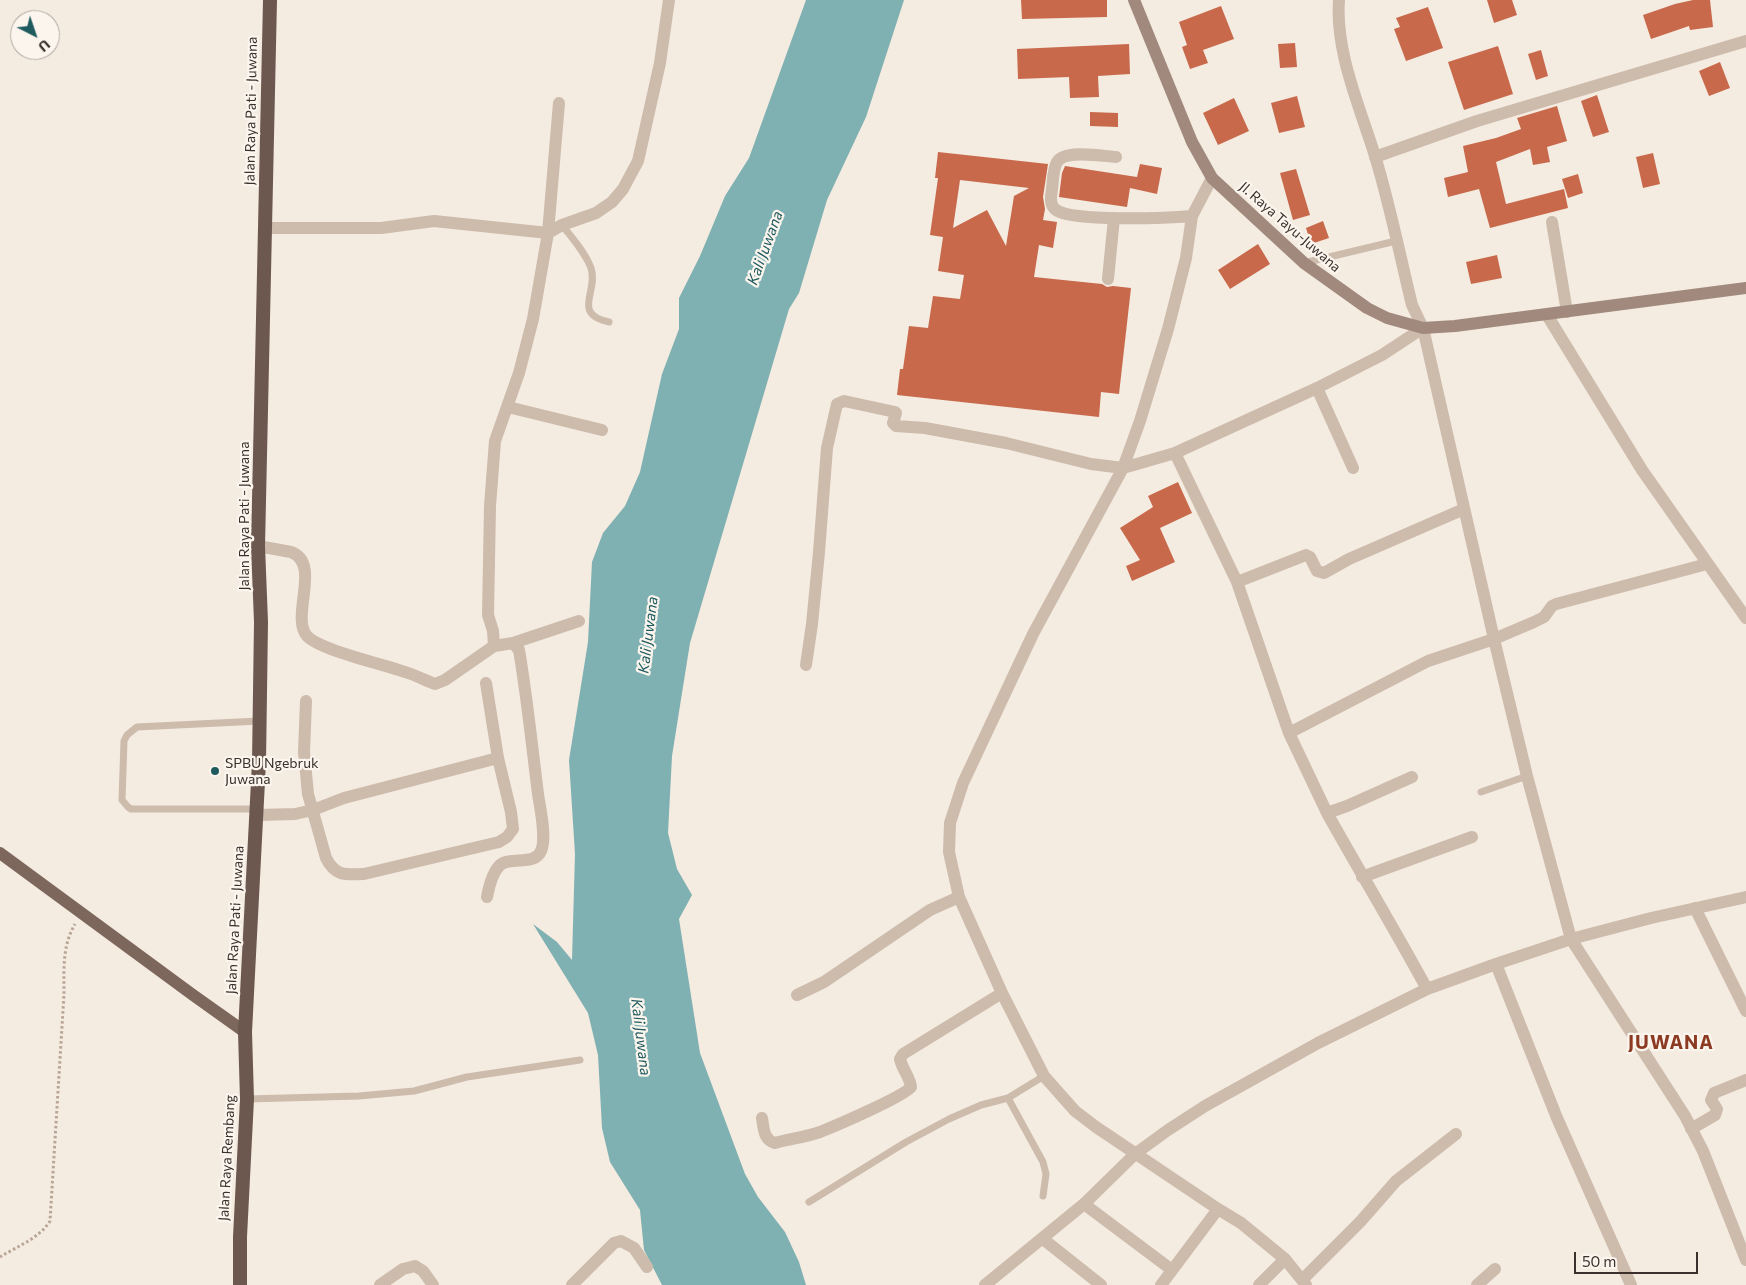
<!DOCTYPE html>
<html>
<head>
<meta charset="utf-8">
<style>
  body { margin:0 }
  #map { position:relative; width:1746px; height:1285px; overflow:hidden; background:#f4ebe1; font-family:Commissioner,sans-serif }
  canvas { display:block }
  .north { position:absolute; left:10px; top:10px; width:50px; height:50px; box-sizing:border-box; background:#fbf5ee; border:1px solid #aea6a0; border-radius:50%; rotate:139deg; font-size:14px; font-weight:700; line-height:20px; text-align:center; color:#3b302b }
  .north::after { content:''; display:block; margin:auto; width:18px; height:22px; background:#1f5a5e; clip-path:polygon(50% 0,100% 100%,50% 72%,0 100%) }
  .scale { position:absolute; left:1574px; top:1252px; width:124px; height:22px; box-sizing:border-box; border:2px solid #3b302b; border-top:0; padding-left:6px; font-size:15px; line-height:18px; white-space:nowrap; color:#3b302b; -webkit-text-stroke:4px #fbf5ee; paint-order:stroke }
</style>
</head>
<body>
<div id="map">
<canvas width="1746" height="1285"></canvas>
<div class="north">U</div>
<div class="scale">50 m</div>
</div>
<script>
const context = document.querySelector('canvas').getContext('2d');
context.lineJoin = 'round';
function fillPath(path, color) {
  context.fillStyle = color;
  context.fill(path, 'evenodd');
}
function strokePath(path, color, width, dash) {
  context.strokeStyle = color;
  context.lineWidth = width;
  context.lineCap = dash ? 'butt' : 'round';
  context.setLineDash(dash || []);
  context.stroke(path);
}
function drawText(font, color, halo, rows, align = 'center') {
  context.font = font + ' Commissioner,sans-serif';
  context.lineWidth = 4.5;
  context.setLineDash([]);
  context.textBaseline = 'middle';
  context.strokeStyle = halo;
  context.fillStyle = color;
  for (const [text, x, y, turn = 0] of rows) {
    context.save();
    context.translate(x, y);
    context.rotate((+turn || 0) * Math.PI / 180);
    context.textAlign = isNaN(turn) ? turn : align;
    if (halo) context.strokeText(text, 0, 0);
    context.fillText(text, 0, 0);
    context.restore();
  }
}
const water = new Path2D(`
  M806,0H904L866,117L827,200L799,293L789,309L690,643L682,693L672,756L668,833L677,869L692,895L679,919L700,1053L745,1174L758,1197L785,1232L799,1262L806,1285H662L644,1250L640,1210L610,1162L602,1128L598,1055L588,1013L533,924L557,942L572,960L575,854L569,760L588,642L592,562L603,533L625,506L640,472L662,374L679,329V298L700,256L725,196L749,158Z`);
const building = new Path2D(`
  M1021,0H1107V17L1022,19Z
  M1487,0H1512L1517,15L1494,23Z
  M1693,0H1710L1713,27L1690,30L1689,26L1651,39L1643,15L1675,4Z
  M1221,6L1234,39L1203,50L1208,63L1190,69L1182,47L1187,45L1179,22Z
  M1428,7L1443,48L1406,61L1394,29L1400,27L1396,18Z
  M1295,43L1297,67L1280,68L1278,44Z
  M1129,44L1130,74L1098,76L1099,97L1070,98L1069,77L1018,79L1017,49Z
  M1498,46L1513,94L1464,110L1448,62Z
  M1541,50L1548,76L1536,80L1528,54Z
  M1720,62L1730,88L1709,96L1699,71Z
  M1597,95L1609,132L1593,137L1581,101Z
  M1297,96L1305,127L1279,133L1271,103Z
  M1234,98L1249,131L1218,145L1203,113Z
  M1557,106L1567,141L1547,147L1550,162L1533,165L1530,149L1496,162L1506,204L1564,189L1568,208L1490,228L1479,189L1448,197L1444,178L1468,172L1463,146L1496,138L1521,129L1517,118Z
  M1090,112L1118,113V127L1090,126Z
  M938,152L1048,164L1043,197L1045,209L1043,220L1057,222L1053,248L1039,245L1034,277L1102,284L1107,287L1113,286L1131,288L1119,394L1101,392L1099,417L897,395L900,369H903L909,326L928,328L933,296L960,299L964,275L938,271L943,237L930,235L938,178H935ZM960,180L1029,188L1014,196L1006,246L987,210L953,228Z
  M1653,153L1660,184L1643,188L1636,157Z
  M1140,164L1162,168L1157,194L1130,188L1127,207L1059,197L1062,173L1065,166L1137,177Z
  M1296,169L1310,215L1293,220L1280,173Z
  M1578,174L1583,193L1568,198L1562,179Z
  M1323,221L1329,238L1311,244L1306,228Z
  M1258,244L1270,264L1230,289L1218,270Z
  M1497,255L1502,278L1471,284L1466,262Z
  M1178,482L1192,513L1160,528L1175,562L1132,581L1126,566L1140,560L1120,528L1153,507L1148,496Z`);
const path = new Path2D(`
  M0,1257C16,1247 40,1238 50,1221L64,994C64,970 62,946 75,924`);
const service = new Path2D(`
  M562,225C572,238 585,252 591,268C599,291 571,314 609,322
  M1304,263L1396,241
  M1481,792L1527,776
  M257,809H131L128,807L122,800L124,741L127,735L137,727L259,721
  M1008,1098L1043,1162L1046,1174L1043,1196
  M247,1099L359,1096L414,1091L467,1077L580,1060
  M809,1202L906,1142L949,1119L981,1105L1008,1098L1044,1076`);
const minor = new Path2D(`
  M1116,157C1102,156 1065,149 1057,162C1053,169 1053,181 1052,189C1051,196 1049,205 1056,210C1073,222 1168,218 1192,216
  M1375,157L1477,121L1746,41
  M1212,178L1192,216L1186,258L1168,329L1140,421L1123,468L1033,634L963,783L950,823L949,852L959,897L1002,993L1044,1076L1075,1111L1096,1127L1218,1209L1241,1223L1285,1259L1306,1285
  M1552,222L1567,312
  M265,228H381L434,221L548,233L562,225L596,213L612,202L623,189L638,161L660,63L669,0
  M1108,279L1114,218
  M1547,315L1642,470L1746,618
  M1317,388L1353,468
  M508,407L602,430
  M1175,453L1237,582L1289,733L1327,813L1347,806L1412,777
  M258,546L291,552C322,563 290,617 307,636C321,651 388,665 411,674C419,677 427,681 435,684L445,680L494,646
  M1237,582L1306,555L1310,557L1317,571L1324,573L1349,559L1464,509
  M513,643L579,621
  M806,665L812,624L819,552L827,448L837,404L844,401L895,412L896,413L893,423L896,426L925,428L1006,443L1091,464L1123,468L1175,453L1317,388L1382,355L1423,328L1494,639L1527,776L1571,939L1685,1116L1703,1151L1746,1260
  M306,701L304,752L308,794L326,858C335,876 345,875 364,874L499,842L507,837L513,829L511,812L498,758L486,683
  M1289,733L1428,661L1494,639L1534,622L1544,617L1552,606L1556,604L1707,564
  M1327,813C1360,872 1395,930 1427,989
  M258,815L295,814L313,810L344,798L498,758
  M1362,877L1472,837
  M487,897C489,886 492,873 500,865C511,856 535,866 541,851C547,838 540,808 538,794C532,746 527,697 519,650L513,643L494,646L493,631L488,615L490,506L495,441L519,373L533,319L548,233L559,103
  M1695,908L1746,1011
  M1496,964L1557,1118L1631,1285
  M797,995L824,982L930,910L959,897
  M762,1118C764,1129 763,1139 775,1143C789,1139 806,1137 820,1132C835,1126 903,1097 911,1087C910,1077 902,1069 900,1059L903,1054L1002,993
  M1691,1129L1715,1115L1717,1109L1711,1100L1714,1093L1746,1080
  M1084,1204L1172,1270
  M1043,1239L1101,1285
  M1302,1280L1360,1222L1396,1181L1456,1134
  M380,1285L403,1269L415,1266L423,1271L433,1285
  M572,1285L614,1243L621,1241L634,1248L647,1267
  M985,1285L1084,1204L1135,1154L1168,1130L1205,1106L1318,1043L1427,989L1496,964L1571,939L1651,918L1746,897
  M1161,1285L1218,1209
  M1259,1285L1285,1259
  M1477,1285L1495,1269`);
const tertiary = new Path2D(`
  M1339,0C1335,52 1360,107 1375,156C1390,205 1400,256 1412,305L1423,328`);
const secondary = new Path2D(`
  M1134,0L1192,142L1212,178L1304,263L1367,308L1387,318L1423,328L1455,326L1746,288`);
const primary = new Path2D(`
  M0,853L193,995L245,1032`);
const trunk = new Path2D(`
  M240,1285V1237L247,1099L245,1032L259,762L261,622L258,546L270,0`);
const markers = [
  [215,771,5,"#1f5a5e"]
];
const streetNames = [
  ["Jalan Raya Pati - Juwana",251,111,-89],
  ["Jl. Raya Tayu-Juwana",1290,227,41],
  ["Jalan Raya Pati - Juwana",244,516,-90],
  ["Jalan Raya Pati - Juwana",235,920,-87],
  ["Jalan Raya Rembang",227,1158,-87]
];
const poiNames = [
  ["SPBU Ngebruk",225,763],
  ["Juwana",225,779]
];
const waterNames = [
  ["Kali Juwana",765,248,-70],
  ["Kali Juwana",648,635,-83],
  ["Kali Juwana",641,1037,83]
];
const districtNames = [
  ["JUWANA",1671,1043]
];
fillPath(water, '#7fb0b2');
fillPath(building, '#c8694b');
strokePath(path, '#b9a596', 3, [2.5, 2.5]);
strokePath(service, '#cdbbac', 7);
strokePath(minor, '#cdbbac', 12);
strokePath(tertiary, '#cdbbac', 12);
strokePath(secondary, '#a18a7d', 12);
strokePath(primary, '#7d675c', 12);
strokePath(trunk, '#6c584f', 14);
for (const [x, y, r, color] of markers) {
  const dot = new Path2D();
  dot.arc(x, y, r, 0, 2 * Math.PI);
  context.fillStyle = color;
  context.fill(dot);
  strokePath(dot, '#fbf5ee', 2);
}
drawText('14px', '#3b302b', '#fbf5ee', streetNames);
drawText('14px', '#3b302b', '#fbf5ee', poiNames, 'left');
drawText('italic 15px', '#1f5a5e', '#fbf5ee', waterNames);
context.letterSpacing = '1px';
drawText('bold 19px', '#8c3b22', '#fbf5ee', districtNames);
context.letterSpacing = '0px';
</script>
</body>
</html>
